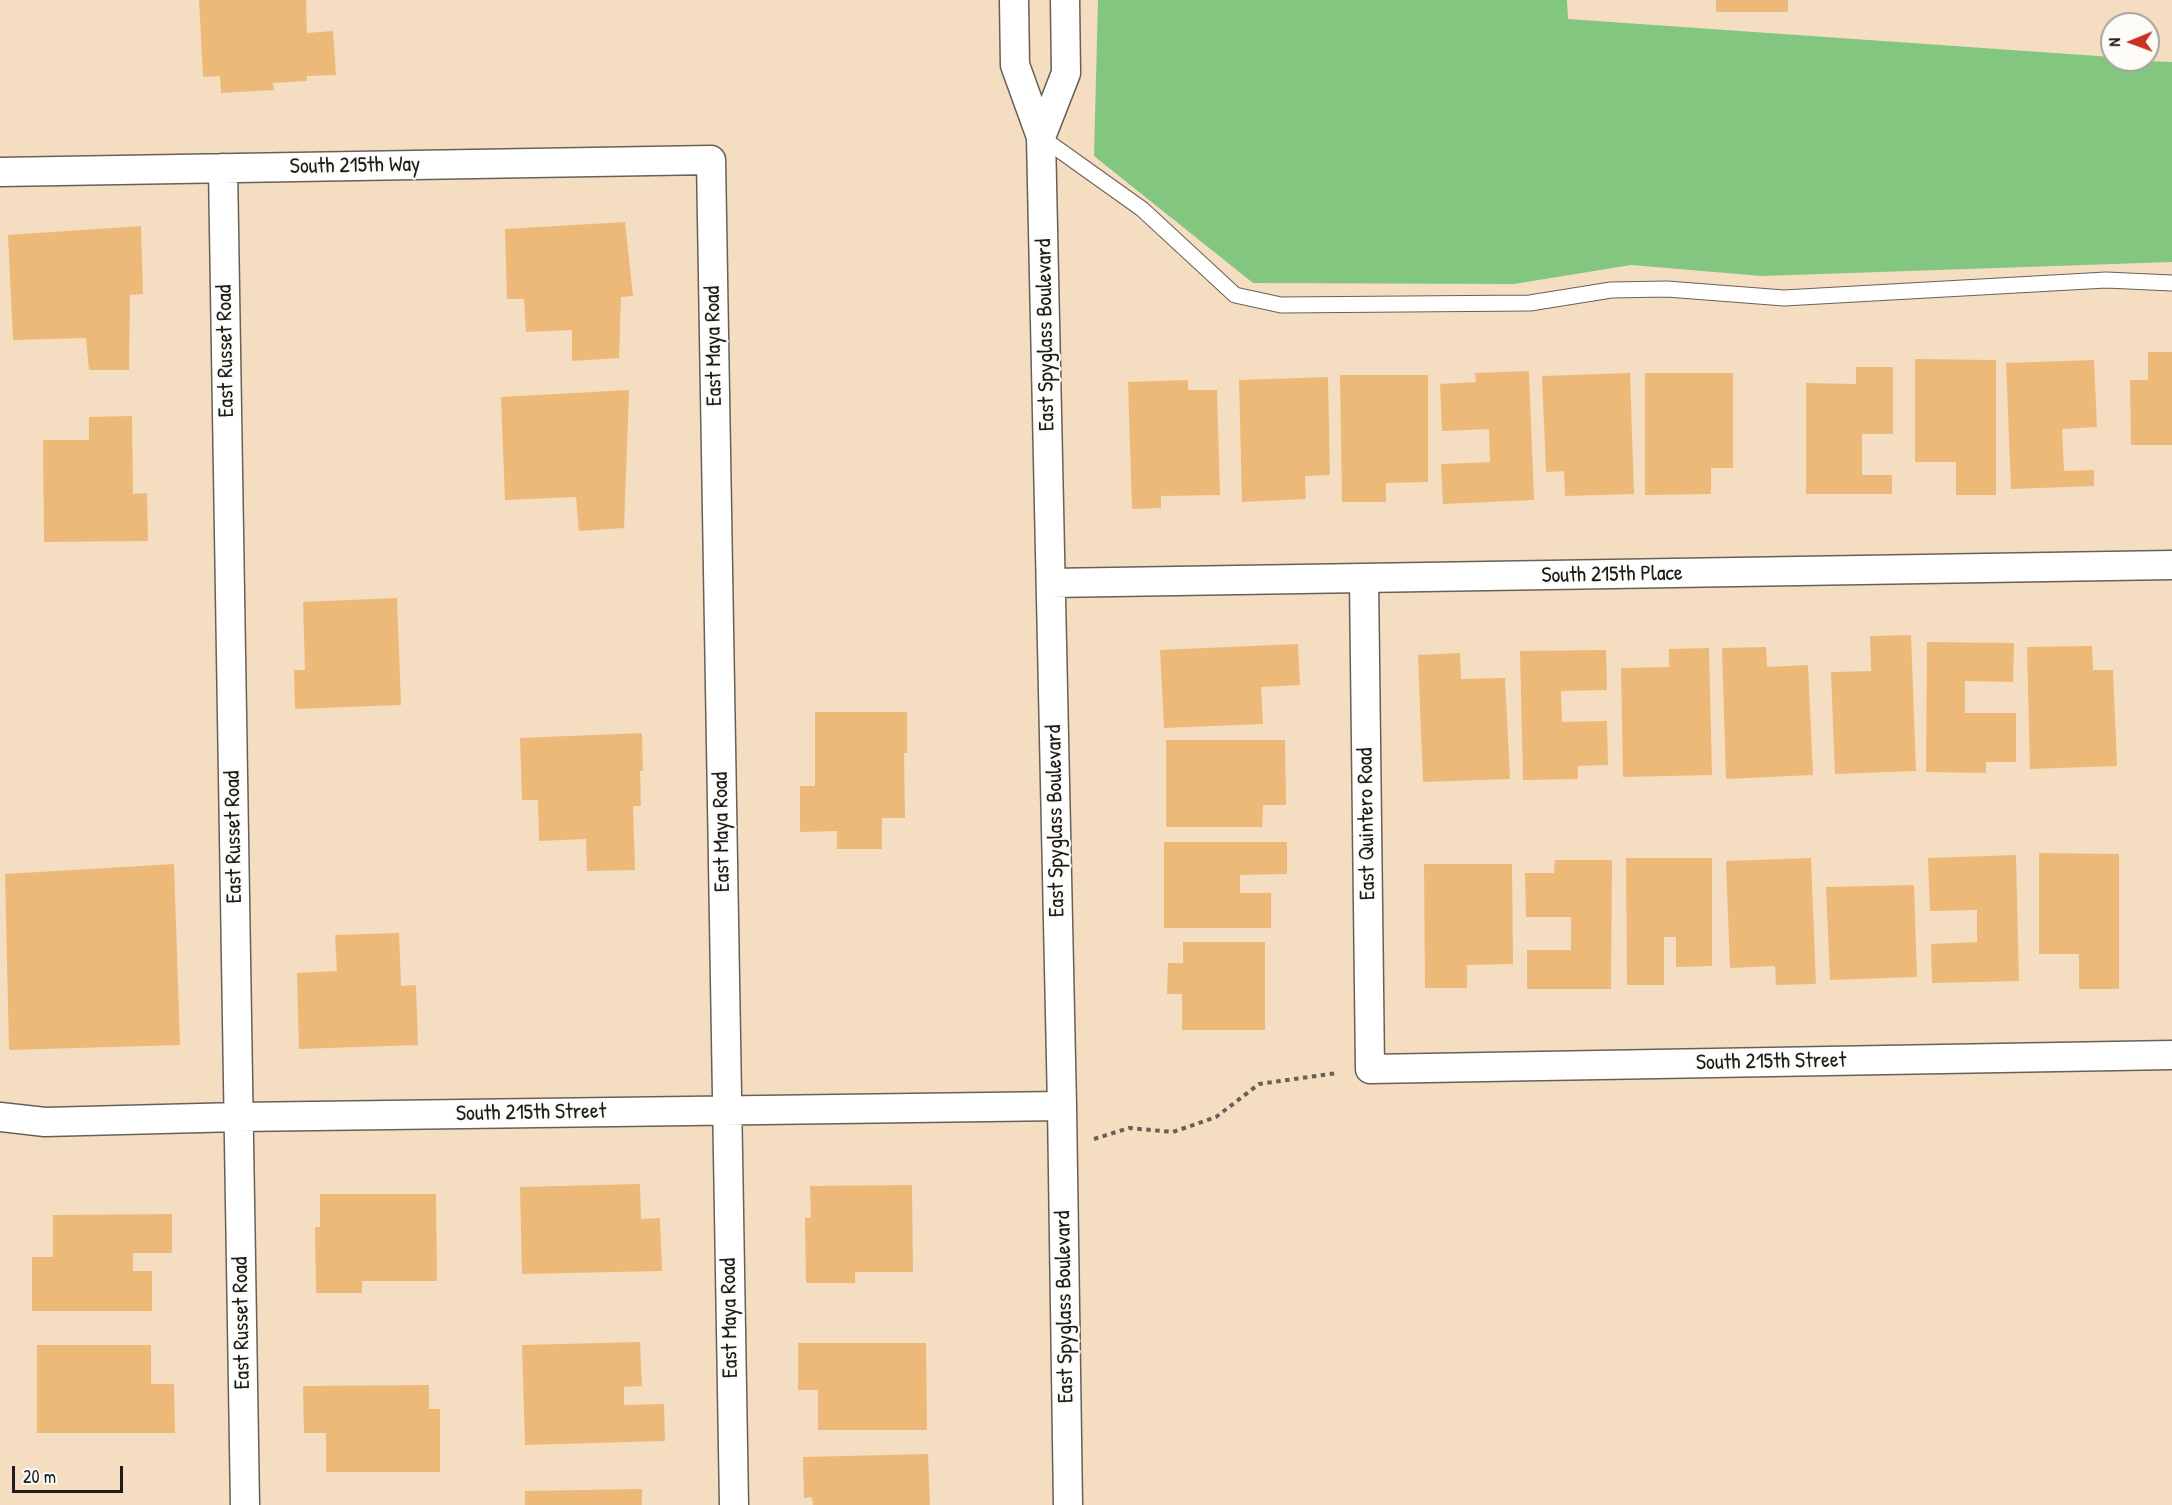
<!DOCTYPE html>
<html>
<head>
<meta charset="utf-8">
<style>
  body { margin:0 }
  #map { position:relative; width:2172px; height:1505px; overflow:hidden; background:#f5ddc2; font-family:"Patrick Hand",sans-serif }
  canvas { display:block }
  .north { position:absolute; left:2100px; top:12px; width:60px; height:60px; box-sizing:border-box; background:#fdfcf7; border:2px solid #a3a29f; border-radius:50%; rotate:269deg; font-size:16px; font-weight:700; line-height:24px; text-align:center; color:#1c1c1c }
  .north::after { content:''; display:block; margin:auto; width:21px; height:27px; background:#c8321e; clip-path:polygon(50% 0,100% 100%,50% 72%,0 100%) }
  .scale { position:absolute; left:12px; top:1466px; width:111px; height:27px; box-sizing:border-box; border:3px solid #1c1c1c; border-top:0; padding-left:8px; font-size:18px; line-height:21px; white-space:nowrap; color:#1c1c1c; -webkit-text-stroke:4px #fdfcf7; paint-order:stroke }
</style>
</head>
<body>
<div id="map">
<canvas width="2172" height="1505"></canvas>
<div class="north">N</div>
<div class="scale">20 m</div>
</div>
<script>
const context = document.querySelector('canvas').getContext('2d');
context.lineJoin = 'round';
function fillPath(path, color) {
  context.fillStyle = color;
  context.fill(path, 'evenodd');
}
function strokePath(path, color, width, dash) {
  context.strokeStyle = color;
  context.lineWidth = width;
  context.lineCap = dash ? 'butt' : 'round';
  context.setLineDash(dash || []);
  context.stroke(path);
}
function drawText(font, color, halo, rows, align = 'center') {
  context.font = font + ' "Patrick Hand",sans-serif';
  context.lineWidth = 4.5;
  context.setLineDash([]);
  context.textBaseline = 'middle';
  context.strokeStyle = halo;
  context.fillStyle = color;
  for (const [text, x, y, turn = 0] of rows) {
    context.save();
    context.translate(x, y);
    context.rotate((+turn || 0) * Math.PI / 180);
    context.textAlign = isNaN(turn) ? turn : align;
    if (halo) context.strokeText(text, 0, 0);
    context.fillText(text, 0, 0);
    context.restore();
  }
}
const green = new Path2D(`
  M1098,0H1567L1568,19L2112,57V60L2172,62V262L1762,276L1631,265L1514,284L1253,283L1094,156Z`);
const building = new Path2D(`
  M199,0H306L307,33L333,31L336,75L307,76V81L273,83L274,90L221,93L220,76L203,77Z
  M1716,0H1788V12H1716Z
  M625,222L633,296L621,297L619,358L572,361V330L526,332L524,299H507L505,229Z
  M141,226L143,294L130,295L129,370H89L86,338L13,340L8,235Z
  M2148,352H2172V445H2131L2130,380H2148Z
  M1915,359L1996,360V495H1956V462H1915Z
  M2094,360L2097,427L2062,429L2064,471L2094,470V486L2011,489L2006,363Z
  M1856,367H1893V434H1862V475H1892V494H1806V383L1856,384Z
  M1529,371L1534,500L1443,504L1441,464L1490,462L1489,429L1442,431L1440,384L1476,382L1475,373Z
  M1630,373L1634,494L1565,496L1564,471L1546,472L1542,376Z
  M1645,373H1733V468H1711V494L1645,495Z
  M1340,375H1428V482L1386,483V502H1342Z
  M1328,377L1330,475L1305,476L1306,499L1242,502L1239,380Z
  M1188,380V390H1217L1220,495L1161,496V508L1132,509L1128,382Z
  M629,390L624,528L579,531L576,497L505,500L501,397Z
  M132,416L133,494L147,493L148,541L44,542L43,440H89V417Z
  M397,598L401,705L295,709L294,670H305L303,602Z
  M1911,635L1916,771L1835,774L1831,672L1871,671L1870,636Z
  M1927,642L2014,643L2013,682L1965,681V713H2016V762H1986V773L1926,772Z
  M1298,644L1300,685L1261,687L1263,724L1164,728L1160,650Z
  M2092,646L2093,670H2113L2117,766L2030,769L2027,647Z
  M1766,647L1767,667L1808,665L1813,775L1726,779L1722,648Z
  M1709,648L1712,775L1623,777L1621,668L1669,667V649Z
  M1606,650L1607,690L1561,691L1562,722L1607,721L1608,765L1578,766V779L1523,780L1520,651Z
  M1460,653L1461,679L1505,678L1510,779L1423,782L1418,655Z
  M815,712H907V753H904L905,818H882V849H837V831L800,832V786H815Z
  M642,733L643,771H640L641,806H633L635,870L587,871L586,839L539,841L538,800H522L520,738Z
  M1166,740H1285L1286,805H1263L1262,827H1166Z
  M1164,842H1287V874L1240,875V893H1271V928H1164Z
  M2039,853L2119,854V989H2079V954H2039Z
  M2016,855L2019,981L1932,983L1931,944L1977,942V910L1930,911L1928,858Z
  M1626,858H1712V966L1676,967V937H1664V985H1627Z
  M1811,858L1816,984L1776,985L1775,966L1730,968L1726,861Z
  M1555,860H1612L1611,989H1527V950H1571V917H1526L1525,873H1554Z
  M174,864L180,1045L9,1050L5,874Z
  M1424,864H1512L1513,964L1467,965V988H1425Z
  M1914,885L1917,977L1830,980L1826,887Z
  M399,933L401,986L416,985L418,1045L299,1049L297,973L337,971L335,935Z
  M1183,942H1265V1030H1182V994H1167L1168,963H1183Z
  M640,1184L641,1219L660,1218L662,1271L522,1274L520,1187Z
  M912,1185L913,1272H855V1283H806L805,1218H811L810,1186Z
  M320,1194H436L437,1281H362V1293H316L315,1227H320Z
  M172,1214V1253H133V1271H152V1311H32V1257H53V1215Z
  M640,1342L642,1386L624,1387V1405L664,1404L665,1441L525,1445L522,1345Z
  M798,1343H926L927,1430H818V1390H798Z
  M37,1345H151V1384H174L175,1433H37Z
  M429,1385V1409H440V1472H326V1433H304L303,1386Z
  M928,1454L930,1505H813L812,1497L804,1498L803,1457Z
  M642,1489V1505H525V1491Z`);
const path = new Path2D(`
  M1094,1139L1129,1128L1173,1132L1216,1117L1259,1084L1337,1073`);
const service = new Path2D(`
  M1041,137L1142,209L1235,295L1281,305L1530,303L1611,290L1667,289L1784,298L2106,280L2172,283`);
const minor = new Path2D(`
  M1014,0L1015,65L1041,137L1062,1106L1068,1505
  M1041,137L1066,73L1065,0
  M223,168L245,1505
  M0,172L711,160L734,1505
  M1364,579L1370,1069L2172,1055
  M1051,583L2172,565
  M0,1117L45,1122L239,1117L1062,1106`);
const streetNames = [
  ["South 215th Way",355,166,-1],
  ["East Spyglass Boulevard",1046,335,-91],
  ["East Maya Road",714,346,-91],
  ["East Russet Road",226,351,-91],
  ["South 215th Place",1612,575,-1],
  ["East Spyglass Boulevard",1056,821,-91],
  ["East Quintero Road",1367,824,-91],
  ["East Maya Road",722,832,-91],
  ["East Russet Road",234,837,-91],
  ["South 215th Street",1771,1062,-1],
  ["South 215th Street",531,1113,-1],
  ["East Spyglass Boulevard",1065,1307,-91],
  ["East Maya Road",730,1318,-91],
  ["East Russet Road",242,1323,-91]
];
fillPath(green, '#83c680');
fillPath(building, '#ecb978');
strokePath(service, '#686056', 17);
strokePath(minor, '#686056', 31);
strokePath(path, '#686056', 4, [4.5, 4.5]);
strokePath(service, '#fff', 15);
strokePath(minor, '#fff', 28);
drawText('22px', '#1c1c1c', '#fdfcf7', streetNames);
</script>
</body>
</html>
